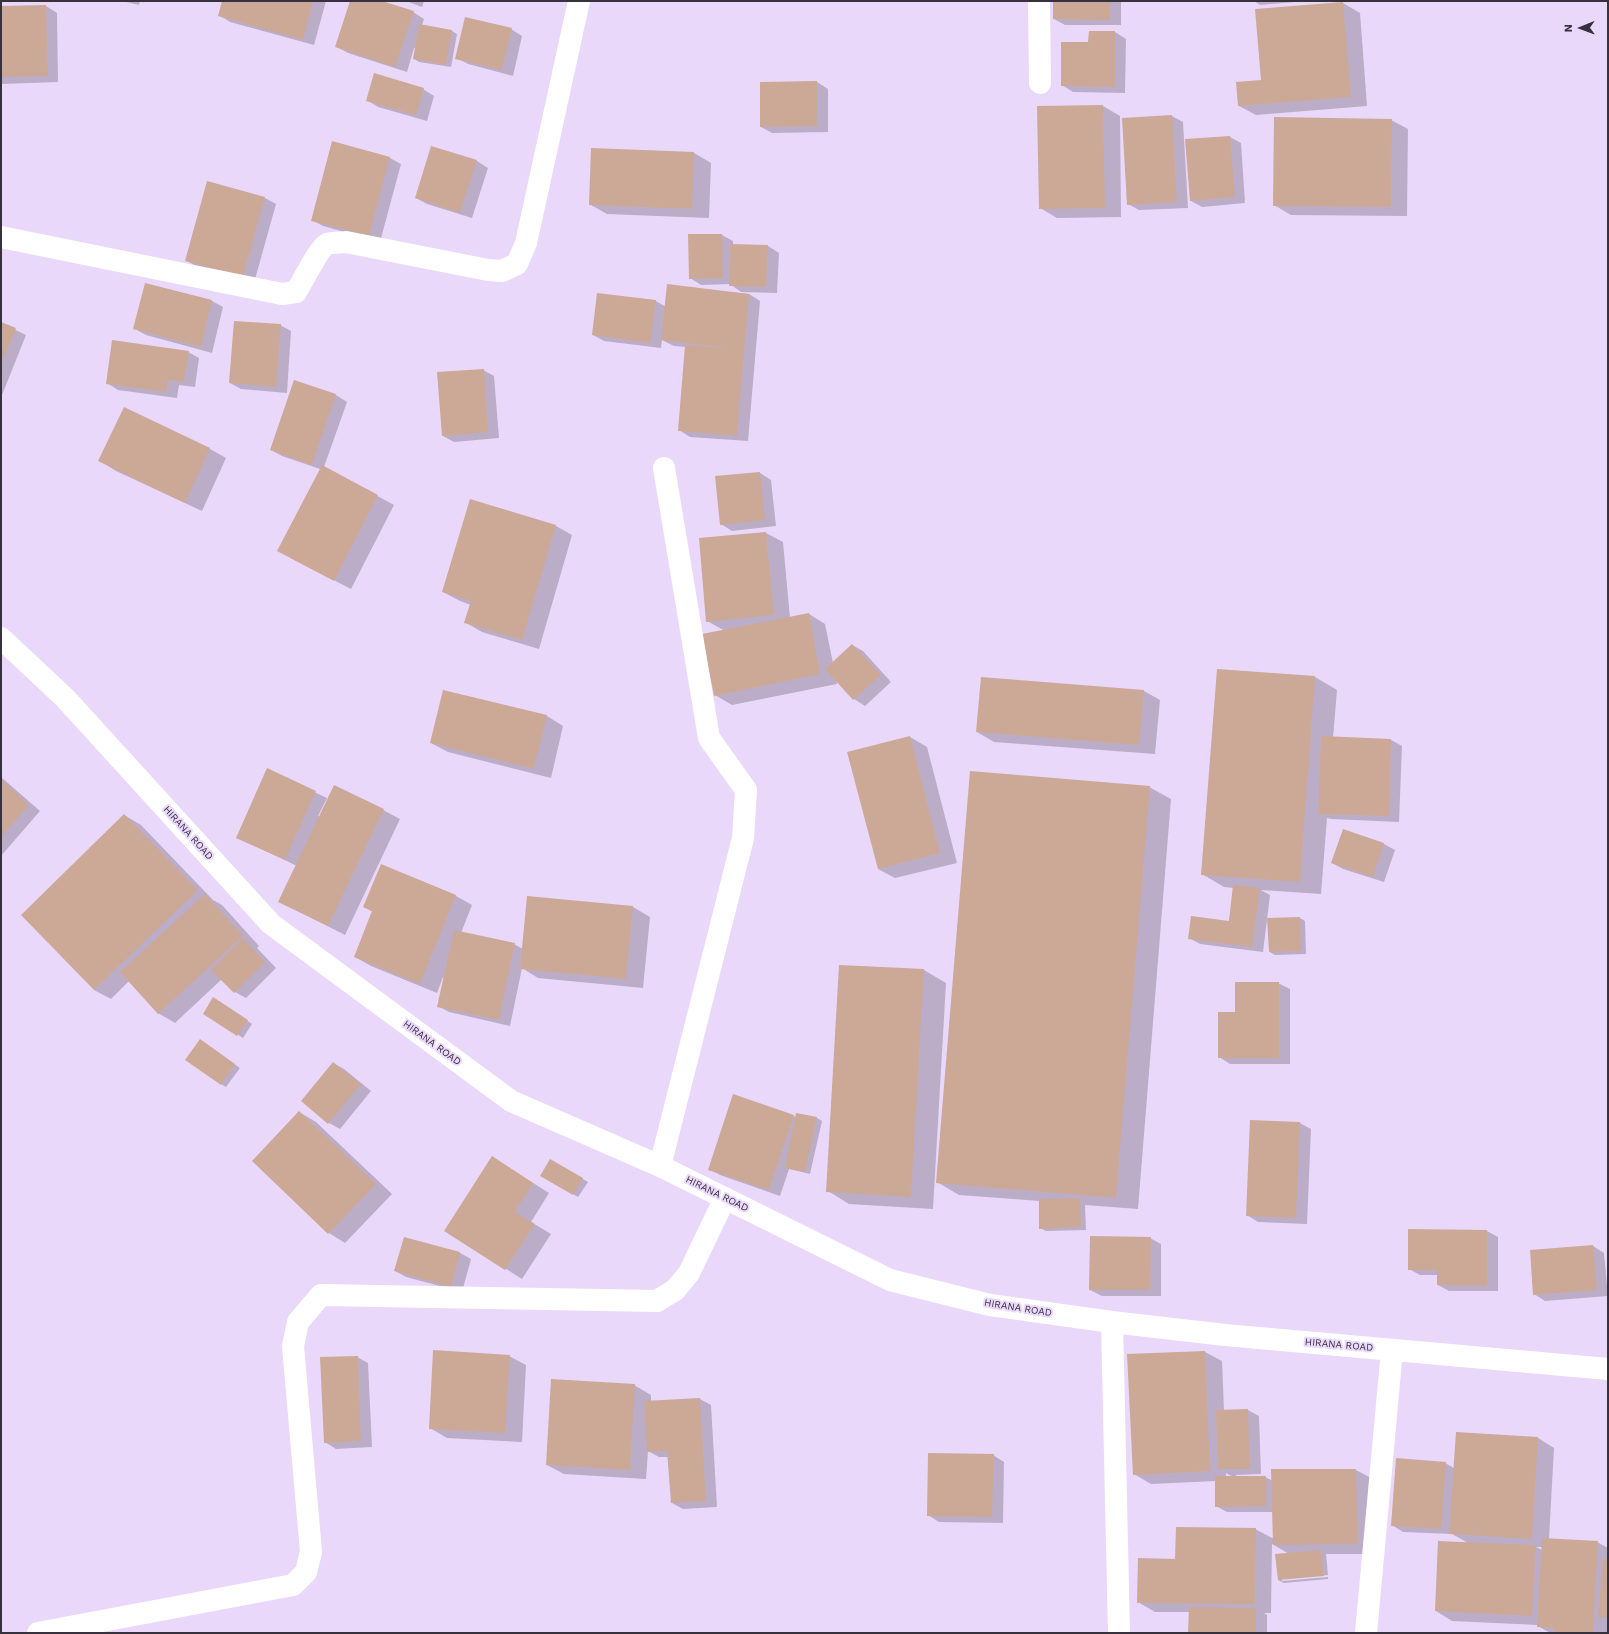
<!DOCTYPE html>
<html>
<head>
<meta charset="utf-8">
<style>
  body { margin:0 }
  #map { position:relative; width:1609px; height:1634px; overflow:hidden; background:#ead8fa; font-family:"Work Sans",sans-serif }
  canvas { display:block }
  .frame { position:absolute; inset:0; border:2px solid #37303d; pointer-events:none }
  .north { position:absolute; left:1561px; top:8px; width:40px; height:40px; -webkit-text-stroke:3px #ead8fa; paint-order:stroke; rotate:269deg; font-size:11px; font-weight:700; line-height:16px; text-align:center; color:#37303d }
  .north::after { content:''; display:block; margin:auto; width:14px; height:18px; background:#37303d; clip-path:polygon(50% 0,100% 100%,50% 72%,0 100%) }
</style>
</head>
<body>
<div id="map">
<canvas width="1609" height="1634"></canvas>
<div class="frame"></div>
<div class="north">N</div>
</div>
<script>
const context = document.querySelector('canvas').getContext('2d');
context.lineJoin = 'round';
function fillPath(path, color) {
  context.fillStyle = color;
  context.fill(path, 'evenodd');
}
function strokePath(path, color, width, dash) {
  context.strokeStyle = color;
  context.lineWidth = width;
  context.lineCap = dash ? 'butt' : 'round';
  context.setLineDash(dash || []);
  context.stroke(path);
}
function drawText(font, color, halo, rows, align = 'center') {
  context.font = font + ' "Work Sans",sans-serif';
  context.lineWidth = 4;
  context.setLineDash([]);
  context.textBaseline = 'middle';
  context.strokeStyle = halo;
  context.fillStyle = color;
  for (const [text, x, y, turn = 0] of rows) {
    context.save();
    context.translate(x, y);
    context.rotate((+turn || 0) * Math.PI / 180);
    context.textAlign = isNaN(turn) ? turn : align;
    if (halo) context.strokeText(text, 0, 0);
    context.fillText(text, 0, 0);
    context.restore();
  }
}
const shadow = new Path2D(`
  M122,1H140L139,5Z
  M223,1H326L314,45L230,22L219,15Z
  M351,1H379L413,12L424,19L422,25L452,31L457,34L451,67L419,62L414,59L416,48H414L407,72L348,53L337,47Z
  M406,1H424L422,7Z
  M1054,1H1121V25H1065L1054,19Z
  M1254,1H1307L1260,5Z
  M1343,3L1360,13L1367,106L1256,115L1239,106L1262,80L1256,10Z
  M46,6L57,13L58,82L1,84V7Z
  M511,29L522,36L513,76L468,64L457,58Z
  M1090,32H1115L1126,39L1125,93L1073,92L1062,85L1089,43Z
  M817,82L828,89V132L772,133L761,127Z
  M423,89L434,96L427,121L378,107L367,100Z
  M1103,106L1120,116L1121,217L1057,218L1040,208L1038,107Z
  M1172,116L1183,122L1188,208L1139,210L1128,204L1123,119Z
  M1391,120L1408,129L1407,216L1291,215L1274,205Z
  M1230,137L1241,143L1245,203L1202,207L1191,201Z
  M333,142L390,158L401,164L380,242L323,226L312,220Z
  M432,147L477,161L488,168L472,218L427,204L416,198Z
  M592,149L694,153L711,163L709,218L607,214L591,205Z
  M265,198L276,204L254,283L198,267L187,261Z
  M722,235L733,241V245L768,246L779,253L777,293L741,292L730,284L701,285L690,278Z
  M146,284L212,301L223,307L212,353L146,335L135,329Z
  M668,286L749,294L760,301L748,441L690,437L679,430L686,347L674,346L662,340L661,348L604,341L593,335L656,301L666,307Z
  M1,323L26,335L2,395H1Z
  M280,325L291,331L287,393L241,389L230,383Z
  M188,352L199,358L195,387L179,385L177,398L118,390L107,383Z
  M483,370L494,376L499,438L454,442L443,436Z
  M295,381L336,395L347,402L324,467L394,505L351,589L295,560L320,469L282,456L271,450Z
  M125,408L210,449L226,458L202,511L116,471L100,461Z
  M760,473L771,480L776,526L732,531L721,524Z
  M556,526L572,535L539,649L482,632L465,622L471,605L460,601L443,592Z
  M766,533L783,542L790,618L809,614L825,624L833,663L852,645L863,651L891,682L865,706L854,699L836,679L837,684L732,705L715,695L725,631L707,621L700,539Z
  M1218,670L1315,677L1337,690L1333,738L1391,740L1402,746L1399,822L1331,819L1327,818L1321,894L1261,890L1270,895L1263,952L1200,944L1189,938L1229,922L1234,888L1224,887L1202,874Z
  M1144,691L1160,700L1155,754L994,742L977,732Z
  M547,716L563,726L551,778L448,752L431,743Z
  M910,737L927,747L957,863L895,878L878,869Z
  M267,770L327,798L318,816L320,817L383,810L400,819L345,935L280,902L297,866L237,837Z
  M1,777L40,811L1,856Z
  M1149,787L1171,799L1138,1209L1085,1205L1086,1230L1046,1231L1040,1228V1201L959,1195L937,1182Z
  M124,815L141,825L213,900L222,905L259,946L257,948L276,968L246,998L235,992L222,979L175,1023L158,1013L129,981L111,999L94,990Z
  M1343,830L1384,844L1395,850L1384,882L1343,869L1332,863Z
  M456,896L472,905L461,933L514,944L523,949L528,897L633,907L650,917L643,988L538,978L522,968L510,1026L449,1012L438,1006L444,978L443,977L437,993L371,966L355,957L373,912L364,907Z
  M1300,918L1305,921L1306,954L1275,955L1270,952Z
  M840,966L924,970L946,983L933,1209L849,1204L828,1191Z
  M1278,983L1290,989V1064H1230L1219,1057Z
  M219,1001L252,1024L243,1038L204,1013Z
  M205,1043L240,1068L226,1087L221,1084Z
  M333,1063L344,1069L371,1091L340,1129L329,1123L303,1101Z
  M734,1096L796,1117L817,1118L822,1121L810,1174L789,1169L780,1196L720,1175L709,1169Z
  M299,1112L316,1122L392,1194L345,1243L329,1233Z
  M1300,1123L1311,1129L1307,1224L1258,1222L1247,1215Z
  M550,1160L588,1182L578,1197L542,1176Z
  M508,1167L549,1193L531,1222L551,1234L522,1279L446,1231Z
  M1487,1231L1498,1237V1291H1449L1438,1285V1275H1420L1409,1269Z
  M404,1238L460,1253L471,1259L462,1292L406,1277L395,1271Z
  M1150,1238L1161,1244V1296H1102L1090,1290Z
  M1593,1246L1604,1253L1608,1296L1545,1301L1534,1294Z
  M1205,1352L1222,1361L1224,1411L1248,1410L1259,1416L1261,1474L1236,1475V1477H1265L1273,1481L1356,1470L1373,1479L1374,1554H1326L1328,1575L1282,1579V1581L1328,1577V1579L1284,1583L1278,1580L1289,1554L1272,1544L1271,1613H1264L1267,1615V1633H1189L1190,1612H1155L1138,1602L1176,1560L1255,1529L1274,1539L1273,1512H1227L1216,1506V1481L1151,1484L1134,1474ZM1226,1473L1233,1477H1226Z
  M509,1356L526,1365L522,1442L447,1438L430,1428Z
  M357,1357L368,1363L372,1447L336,1449L325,1442Z
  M634,1385L651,1395V1402L700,1399L711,1405L717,1507L683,1509L672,1503L669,1457H659L648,1451L646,1479L564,1474L547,1465Z
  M1538,1438L1554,1448L1549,1539L1597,1542L1608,1548V1633H1550L1538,1626V1625L1452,1621L1436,1611L1468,1543L1452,1534L1403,1532L1392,1525L1445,1463L1454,1468ZM1536,1547H1542V1550Z
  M993,1455L1004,1462L1003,1523L939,1522L928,1515Z`);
const building = new Path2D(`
  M222,1H313L303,40L218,16Z
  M350,1H382L414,11L395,67L335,47Z
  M1053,1H1110V20L1053,19Z
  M1343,2L1351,97L1238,106L1236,82L1261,80L1255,9Z
  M46,5L48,76L1,77V6Z
  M465,17L512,28L502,70L455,59Z
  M419,24L452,30L446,65L413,59Z
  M1089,31H1115V87L1061,86V42H1088Z
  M374,73L424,88L416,115L366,101Z
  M817,81V126L760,127V82Z
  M1103,105L1105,208L1039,209L1037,106Z
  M1172,115L1177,202L1127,205L1122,118Z
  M1274,117L1392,119L1391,207L1273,206Z
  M1230,136L1235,197L1190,201L1185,139Z
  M332,141L390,157L369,236L311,221Z
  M431,146L477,160L460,213L415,198Z
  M591,148L694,152L692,209L589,205Z
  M207,181L265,197L243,277L185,261Z
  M688,234H722L723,278L689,279Z
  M730,244L768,245L766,287L729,286Z
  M145,283L212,300L201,347L133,329Z
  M667,284L749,294L737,436L678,431L685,345L734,349L661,340Z
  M597,293L656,300L650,343L592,335Z
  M234,321L281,324L276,387L229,383Z
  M1,322L16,328L1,365Z
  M112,340L189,351L184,382L168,380L166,392L106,384Z
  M484,369L488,432L442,436L437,372Z
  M294,380L336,394L312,465L270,450Z
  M124,407L210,448L185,503L98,461Z
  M322,465L378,495L334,581L277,551Z
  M760,472L765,520L720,525L715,476Z
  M470,499L556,525L522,640L464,623L471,601L442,592Z
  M766,532L774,615L706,622L699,538Z
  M809,613L820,674L714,696L702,634Z
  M852,644L881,675L853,700L825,669Z
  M1217,669L1315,676L1300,882L1201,875Z
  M981,677L1144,690L1139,745L976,732Z
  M443,690L547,715L534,769L430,743Z
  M910,736L940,853L878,869L847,752Z
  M1321,736L1391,739L1389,816L1318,814Z
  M267,768L316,791L285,860L236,838Z
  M970,771L1150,786L1116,1198L936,1183Z
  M1,779L29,805L1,837Z
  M334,785L384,809L328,926L278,902Z
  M124,814L198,890L94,990L21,915Z
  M1343,829L1384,843L1373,877L1331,863Z
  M381,864L456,895L420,984L354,957L372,911L363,907Z
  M1233,885L1260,888L1252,947L1188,939L1191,916L1229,921Z
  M205,894L243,936L158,1014L120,972Z
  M527,896L633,906L626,979L520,969Z
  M1300,917L1301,951L1269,952L1267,918Z
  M454,930L515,943L499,1020L437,1007Z
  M243,938L265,962L234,993L211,970Z
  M839,965L924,969L911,1197L826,1192Z
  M1235,982H1279V1058H1218V1012H1235Z
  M213,997L248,1020L237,1036L203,1014Z
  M200,1039L235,1064L221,1085L185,1060Z
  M333,1062L361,1084L328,1124L301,1101Z
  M733,1094L794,1115L769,1190L708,1170Z
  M299,1111L376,1184L328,1234L252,1161Z
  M796,1113L817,1117L805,1172L785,1168Z
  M1250,1120L1300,1122L1296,1218L1246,1216Z
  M492,1156L533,1183L515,1212L535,1224L505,1270L444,1231Z
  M550,1159L583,1178L573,1195L540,1176Z
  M1080,1198L1081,1227L1039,1229V1199Z
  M1408,1229L1487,1230V1286L1437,1285V1270H1408Z
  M1090,1236L1151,1237L1150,1290H1089Z
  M404,1237L460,1252L451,1287L394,1271Z
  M1593,1245L1597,1290L1533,1295L1530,1250Z
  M433,1350L510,1355L505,1433L429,1429Z
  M1205,1351L1210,1471L1133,1475L1127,1354Z
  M358,1356L361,1441L324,1443L320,1357Z
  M551,1379L635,1384L630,1470L546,1465Z
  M700,1398L706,1501L671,1503L667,1451L647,1452L644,1401Z
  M1248,1409L1250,1469H1218L1216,1410Z
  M1456,1432L1538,1437L1532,1539L1449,1534Z
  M928,1453L994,1454L992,1517L927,1516Z
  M1396,1458L1446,1462L1441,1529L1391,1526Z
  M1271,1469H1356L1358,1544L1273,1545Z
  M1215,1476H1266V1506L1215,1507Z
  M1176,1527L1256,1528L1255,1604L1137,1603L1138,1558L1175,1559Z
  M1542,1538L1598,1541L1593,1633H1553L1554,1628L1537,1627Z
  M1438,1541L1536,1545L1532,1616L1435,1611Z
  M1321,1550L1324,1576L1278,1580L1275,1554Z
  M1603,1559H1608V1618L1598,1617Z
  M1189,1607L1256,1608V1633H1188Z`);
const minor = new Path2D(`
  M1039,1L1040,83
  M1,237L282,294L296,292C303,281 319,248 327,244C333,242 341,243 346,242L488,270L502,271L517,264L526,243L579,1
  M1,638L65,698L271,924L511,1101L660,1166L890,1280L990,1305L1112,1322L1225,1335L1608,1369
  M660,1166L743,838L746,790L709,738L664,468
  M1112,1322L1119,1633
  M38,1633L293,1585L306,1572L311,1552L293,1346L298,1322L321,1295L657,1301L675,1290L689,1273L725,1198
  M1366,1633L1392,1350`);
const streetNames = [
  ["HIRANA ROAD",188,833,48],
  ["HIRANA ROAD",432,1043,36],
  ["HIRANA ROAD",717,1194,26],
  ["HIRANA ROAD",1018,1308,9],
  ["HIRANA ROAD",1339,1345,5]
];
fillPath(shadow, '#0003');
fillPath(building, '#cca897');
strokePath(minor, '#fff', 22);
drawText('10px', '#37303d', '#ead8fa', streetNames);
</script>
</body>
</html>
